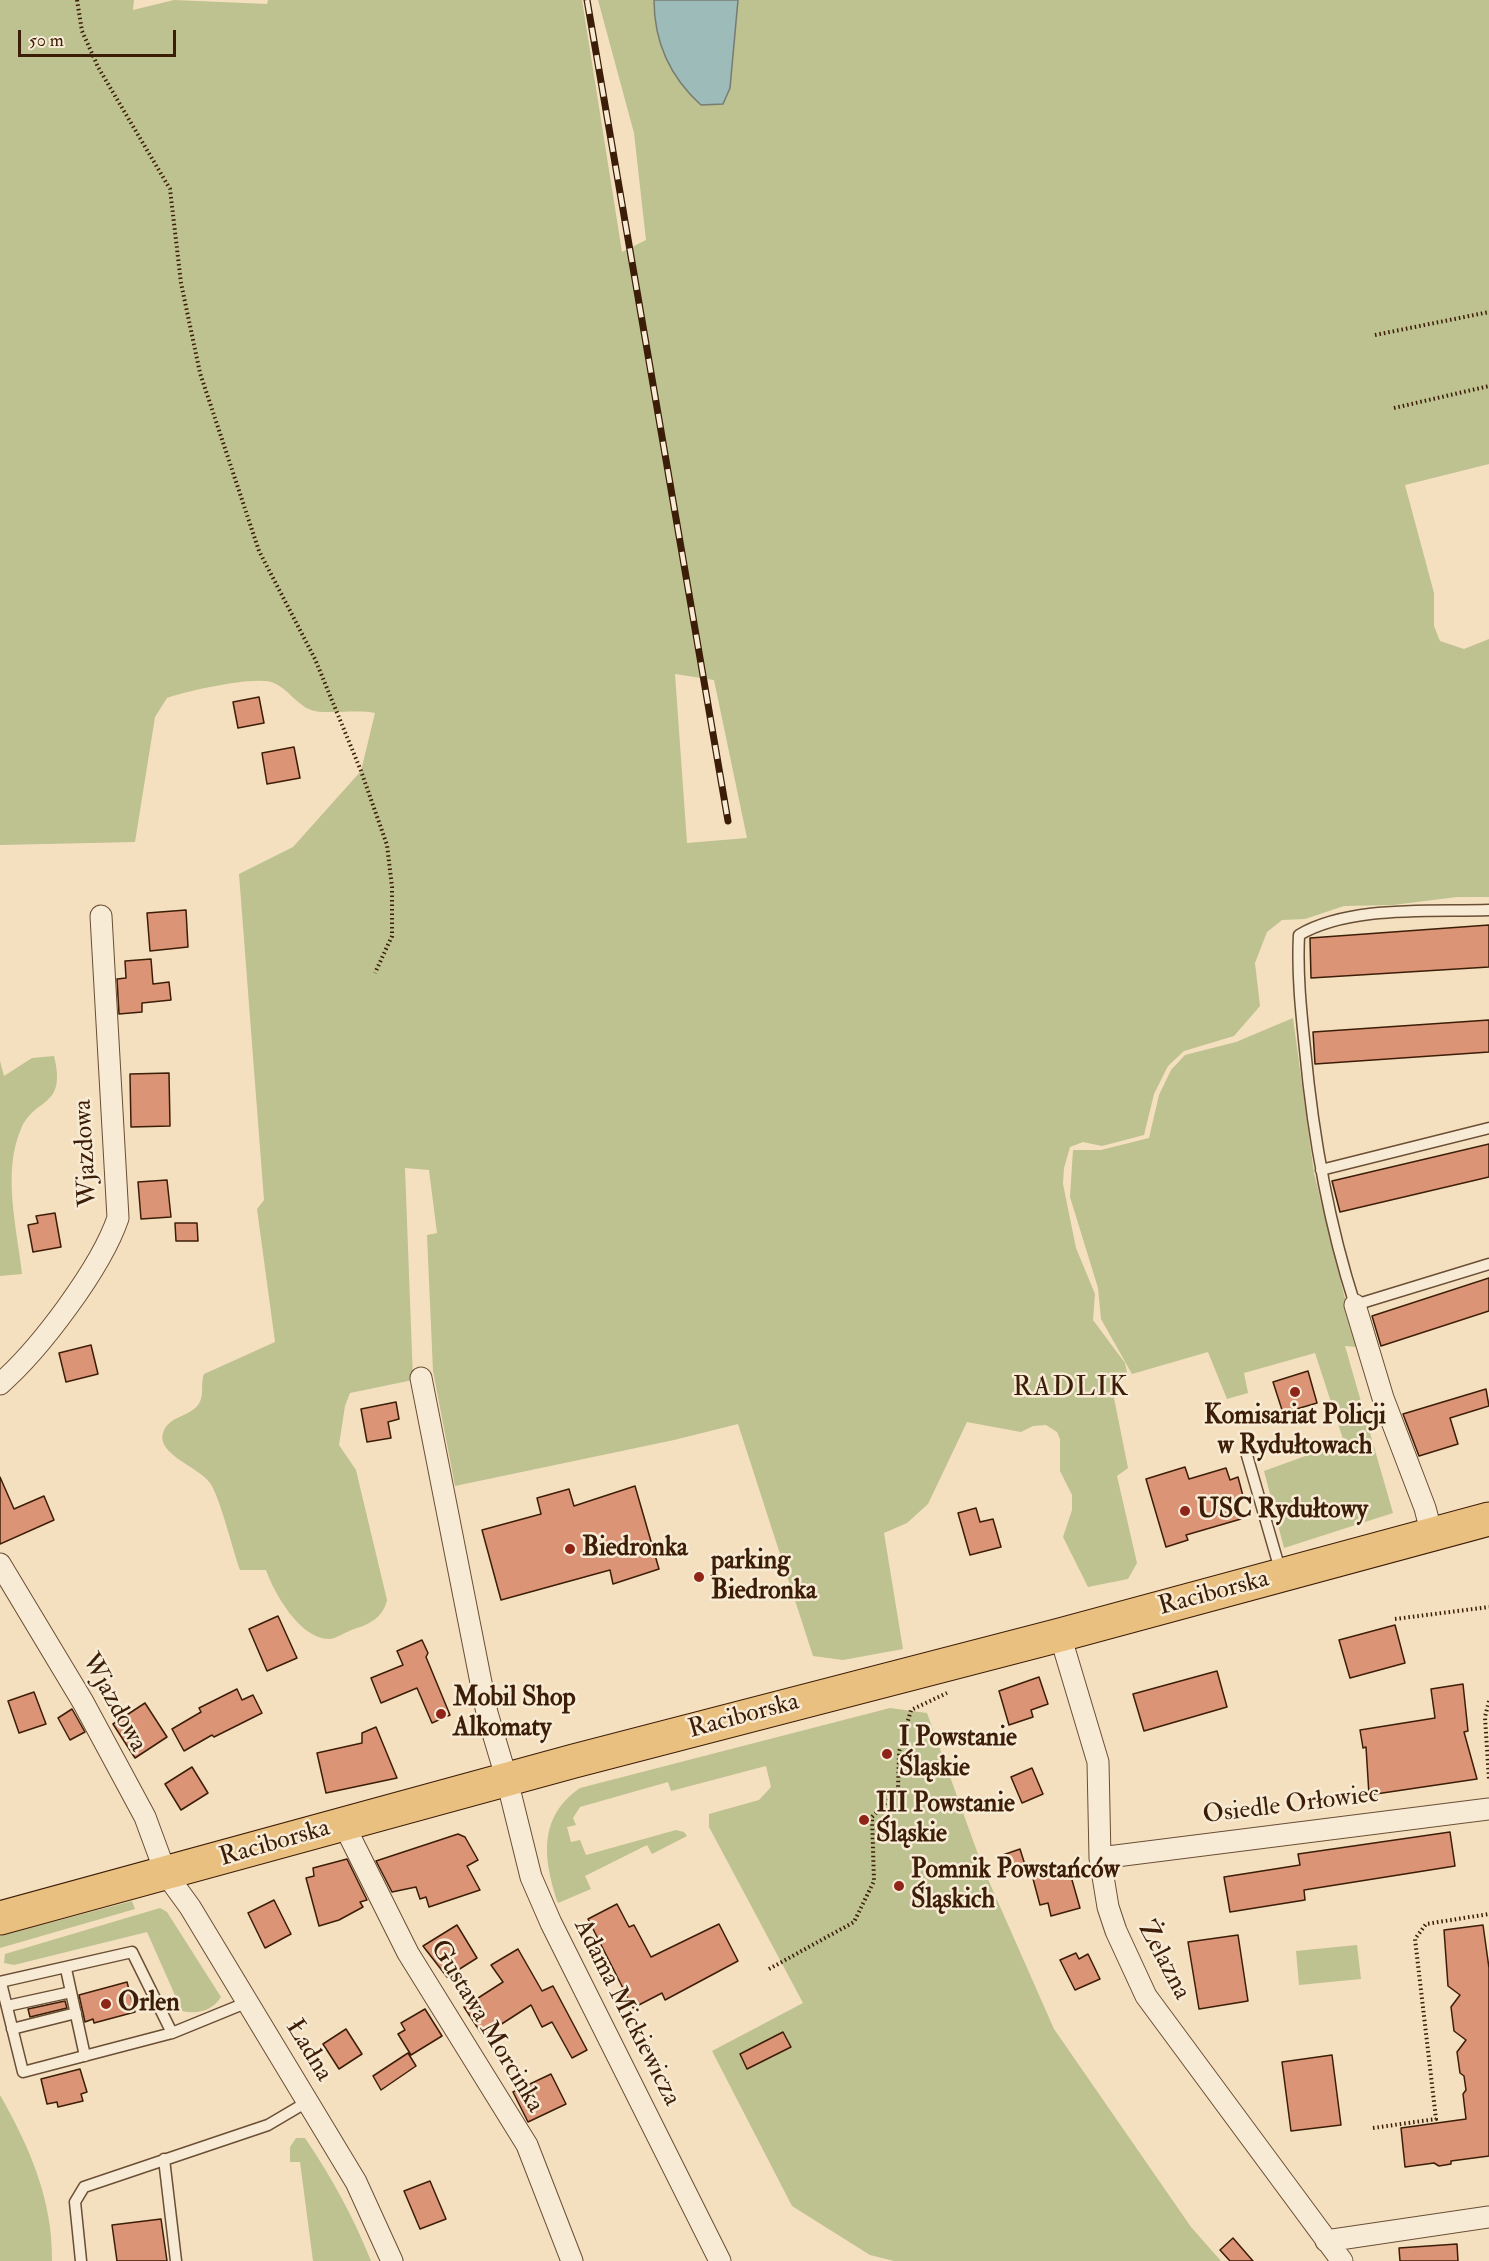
<!DOCTYPE html>
<html>
<head>
<meta charset="utf-8">
<style>
  body { margin:0 }
  #map { position:relative; width:1489px; height:2261px; overflow:hidden; background:#f4e0bf; font-family:"IM FELL Double Pica",serif }
  canvas { display:block }
  .scale { position:absolute; left:18px; top:30px; width:158px; height:27px; box-sizing:border-box; border:3px solid #3c1d07; border-top:0; padding-left:8px; font-size:18px; line-height:21px; white-space:nowrap; color:#3c1d07; -webkit-text-stroke:4px #f8ebd5; paint-order:stroke }
</style>
</head>
<body>
<div id="map">
<canvas width="1489" height="2261"></canvas>
<div class="scale">50 m</div>
</div>
<script>
const context = document.querySelector('canvas').getContext('2d');
context.lineJoin = 'round';
function fillPath(path, color) {
  context.fillStyle = color;
  context.fill(path, 'evenodd');
}
function strokePath(path, color, width, dash) {
  context.strokeStyle = color;
  context.lineWidth = width;
  context.lineCap = dash ? 'butt' : 'round';
  context.setLineDash(dash || []);
  context.stroke(path);
}
function drawText(font, color, halo, rows, align = 'center') {
  context.font = font + ' "IM FELL Double Pica",serif';
  context.lineWidth = 5;
  context.setLineDash([]);
  context.textBaseline = 'middle';
  context.strokeStyle = halo;
  context.fillStyle = color;
  for (const [text, x, y, turn = 0] of rows) {
    context.save();
    context.translate(x, y);
    context.rotate((+turn || 0) * Math.PI / 180);
    context.textAlign = isNaN(turn) ? turn : align;
    if (halo) context.strokeText(text, 0, 0);
    context.fillText(text, 0, 0);
    context.restore();
  }
}
const green = new Path2D(`
  M0,0H134L133,10L174,0L267,4L268,0H582L622,252L646,240L634,133L598,0H1489V464L1405,485L1434,593V626L1440,641L1464,649L1489,639V897H1457L1393,905L1344,906L1305,919L1282,920L1267,932L1255,963L1260,1006L1234,1036L1184,1051L1168,1066L1154,1094L1144,1135L1102,1146L1083,1142L1070,1147L1064,1168L1063,1184L1076,1248L1095,1294L1093,1320L1125,1363L1128,1377L1111,1383L1128,1468L1117,1476L1137,1563L1128,1579L1088,1587L1063,1537L1072,1510V1495L1060,1471V1439L1057,1432L1046,1425L1033,1426L1021,1432L967,1422L928,1504L907,1523L884,1533L903,1649L843,1660L813,1656L738,1424L674,1440L455,1486L433,1371L427,1235L437,1233L429,1170L405,1168L413,1380L350,1393L345,1406L339,1445L356,1470L360,1487L387,1600C383,1617 371,1624 354,1629C347,1631 336,1639 329,1639C300,1639 274,1593 266,1570H240C233,1551 220,1497 210,1483C199,1467 156,1454 163,1433C168,1416 189,1417 198,1405C205,1396 200,1384 204,1374L275,1342L257,1209L264,1200L239,874L293,847L361,771L375,713C357,709 324,715 311,710C297,705 288,689 274,683C257,675 187,691 167,698L155,717L135,842L0,845ZM675,674L714,680L747,838L687,843Z
  M1293,1018L1314,1173L1357,1347L1345,1346L1393,1513L1284,1548L1264,1471L1344,1442L1315,1353L1244,1373L1248,1393L1227,1399L1208,1352L1132,1374L1101,1319L1098,1288L1070,1197L1073,1150H1101L1149,1138L1159,1095L1171,1070L1185,1055L1236,1042Z
  M54,1056C67,1109 35,1096 21,1129C2,1172 17,1228 22,1274L0,1276V1061L4,1076L32,1058Z
  M890,1708L927,1713L983,1868L1054,2029L1191,2227L1221,2261H894L870,2255L792,2206L712,2051L803,2003L709,1827V1814L759,1800L771,1787L766,1766L671,1791L668,1782L580,1807L573,1818L576,1825L567,1827L571,1842L580,1840L586,1855L676,1830L684,1832L687,1836L652,1854L647,1845L585,1876L591,1889L558,1903C543,1859 538,1817 580,1788Z
  M132,1901L135,1909L0,1948V1936Z
  M160,1908L167,1912L221,1997C213,2010 198,2015 182,2011L147,1932L14,1965L4,1963L5,1954Z
  M1357,1945L1361,1979L1299,1985L1296,1951Z
  M0,2095C29,2146 53,2200 52,2261H0Z
  M296,2138H305C331,2176 354,2218 371,2261H313L300,2162H290V2147Z`);
const water = new Path2D(`
  M654,0H738L730,88L723,104L701,105C670,77 654,41 654,0Z`);
const building = new Path2D(`
  M259,697L264,723L238,728L233,702Z
  M294,747L300,778L267,784L262,753Z
  M186,910L188,947L150,951L147,913Z
  M1489,925V967L1311,978L1310,938Z
  M151,959L153,984L169,982L171,1000L142,1003V1012L119,1014L117,979L126,978L125,961Z
  M1489,1020V1052L1315,1064L1313,1032Z
  M169,1073L170,1126L131,1127L130,1074Z
  M1489,1144V1177L1340,1212L1332,1181Z
  M167,1180L171,1217L141,1219L138,1182Z
  M55,1213L61,1247L33,1252L28,1225L38,1223L36,1216Z
  M175,1223H197L198,1241H176Z
  M1489,1278V1311L1381,1346L1372,1316Z
  M91,1345L98,1374L66,1382L59,1353Z
  M1308,1371L1317,1403L1283,1413L1273,1382Z
  M1486,1389L1489,1406L1450,1418L1458,1444L1419,1456L1403,1414Z
  M396,1402L399,1419L388,1422L391,1438L367,1442L361,1409Z
  M1185,1467L1189,1479L1226,1468L1230,1480L1238,1477L1243,1496L1235,1499L1241,1519L1186,1535L1188,1540L1166,1547L1146,1479Z
  M0,1477L14,1509L44,1496L54,1520L0,1544Z
  M635,1486L659,1569L613,1584L610,1570L501,1600L482,1530L541,1514L537,1498L569,1489L574,1506Z
  M976,1508L980,1522L993,1519L1001,1547L970,1555L958,1513Z
  M278,1616L297,1658L267,1671L249,1629Z
  M1395,1625L1405,1663L1350,1678L1339,1640Z
  M422,1640L428,1653L426,1657L450,1715L432,1723L417,1688L381,1703L371,1678L403,1665L397,1651Z
  M1217,1671L1227,1707L1144,1731L1133,1694Z
  M1039,1677L1048,1704L1031,1710L1033,1717L1009,1725L999,1691Z
  M1463,1684L1468,1731L1464,1732L1477,1779L1369,1795L1366,1747L1363,1748L1360,1730L1435,1718L1431,1689Z
  M237,1689L242,1700L253,1695L262,1713L214,1737L212,1735L184,1751L172,1729L201,1712L199,1708Z
  M34,1692L46,1724L19,1733L8,1701Z
  M145,1703L167,1737L135,1758L113,1724Z
  M72,1709L85,1732L70,1740L58,1718Z
  M376,1727L397,1778L326,1793L317,1753L362,1743V1733Z
  M192,1767L208,1793L181,1810L165,1784Z
  M1032,1768L1043,1794L1022,1803L1011,1777Z
  M1450,1832L1455,1866L1304,1890L1305,1900L1230,1912L1224,1877L1300,1865L1298,1854Z
  M458,1834L465,1837L478,1860L467,1866L480,1890L429,1907L426,1897L420,1899L416,1887L392,1892L376,1861Z
  M1020,1849L1025,1865L1005,1872L1000,1856Z
  M347,1859L367,1900L360,1902L363,1907L339,1920L319,1926L306,1878L314,1876L313,1868Z
  M1068,1866L1080,1908L1051,1916L1048,1903L1040,1905L1032,1875Z
  M274,1900L291,1934L265,1948L248,1913Z
  M617,1904L629,1927L634,1925L651,1957L719,1924L738,1961L665,2000L662,1993L633,2008L588,1919Z
  M457,1925L477,1958L447,1977L423,1946Z
  M1483,1925L1489,1968V2156L1451,2161V2164L1439,2166L1434,2163L1405,2167L1401,2128L1466,2119L1463,2094L1466,2090L1464,2076L1460,2073L1457,2052L1466,2040L1454,2031L1451,2007L1460,1995L1448,1986L1444,1930Z
  M1238,1935L1248,2001L1199,2009L1188,1942Z
  M518,1949L542,1991L553,1986L587,2050L572,2058L552,2022L542,2027L531,2005L483,2036L464,2007L503,1982L491,1965Z
  M1076,1953L1079,1959L1088,1954L1100,1979L1075,1990L1060,1960Z
  M127,1982L135,2012L94,2023L93,2019L85,2022L79,1995Z
  M65,2001L67,2008L30,2017L28,2009Z
  M425,2009L442,2036L411,2055L398,2034L405,2030L401,2023Z
  M346,2029L362,2054L339,2069L323,2044Z
  M783,2032L791,2047L747,2069L740,2054Z
  M408,2053L416,2066L381,2090L373,2076Z
  M1332,2055L1341,2125L1291,2131L1282,2062Z
  M80,2069L87,2092L81,2094L83,2101L58,2107L57,2102L47,2104L41,2079Z
  M551,2074L566,2104L528,2122L513,2092Z
  M430,2181L446,2219L420,2229L404,2191Z
  M161,2219L167,2261H117L112,2225Z
  M1233,2238L1253,2261H1230L1220,2250Z
  M1457,2244L1458,2261H1400L1399,2248Z`);
const path = new Path2D(`
  M77,0L82,31L98,67L170,189L181,283L200,373L259,551L315,659L361,771L387,845L392,887V936L375,973
  M1375,335L1489,312
  M1394,408L1489,386
  M1395,1619L1489,1607
  M1489,1701L1485,1717L1489,1780
  M769,1969L854,1922L874,1881L872,1817L898,1790L899,1752L911,1710L947,1693
  M1373,2128L1436,2119L1415,1939L1426,1924L1489,1914`);
const lane = new Path2D(`
  M1489,910C1431,912 1350,905 1299,935C1297,973 1301,1011 1305,1049C1313,1136 1328,1221 1355,1305L1489,1264
  M1321,1170L1489,1128
  M1246,1452L1281,1573
  M66,1969L85,2056
  M0,1982L132,1952L172,2033L248,2002
  M1,1983L23,2072L172,2033
  M7,2006L71,1992
  M12,2029L76,2013
  M164,2159L176,2261
  M81,2261L75,2202L84,2187L268,2125L307,2102`);
const street = new Path2D(`
  M1355,1305L1383,1398L1425,1508L1432,1535
  M421,1378L487,1713L507,1780L531,1877L551,1923L720,2261
  M0,1384C40,1349 101,1268 118,1218L101,916
  M0,1564L83,1702L145,1817L166,1874L190,1907L356,2182L392,2261
  M1060,1635L1098,1762L1100,1858L1108,1907L1116,1931L1146,1996L1342,2261
  M344,1825L408,1953L527,2145L572,2261
  M1100,1858L1489,1809
  M1326,2241L1489,2217`);
const primary = new Path2D(`
  M0,1918L574,1761L1060,1635L1489,1519`);
const rail = new Path2D(`
  M587,0L728,821`);
const markers = [
  [1295,1392,6,"#8f2418"],
  [1185,1511,6,"#8f2418"],
  [570,1549,6,"#8f2418"],
  [699,1577,6,"#8f2418"],
  [441,1714,6,"#8f2418"],
  [887,1754,6,"#8f2418"],
  [864,1820,6,"#8f2418"],
  [899,1886,6,"#8f2418"],
  [106,2004,6,"#8f2418"]
];
const streetNames = [
  ["Wjazdowa",87,1153,-93],
  ["Raciborska",1214,1594,-15],
  ["Wjazdowa",113,1703,61],
  ["Raciborska",744,1717,-15],
  ["Osiedle Orłowiec",1291,1806,-7],
  ["Raciborska",275,1844,-16],
  ["Żelazna",1163,1961,62],
  ["Adama Mickiewicza",626,2013,63],
  ["Gustawa Morcinka",486,2027,59],
  ["Ładna",308,2051,59]
];
const poiNames = [
  ["Komisariat Policji",1295,1417,"center"],
  ["w Rydułtowach",1295,1447,"center"],
  ["USC Rydułtowy",1197,1511],
  ["Biedronka",582,1549],
  ["parking",711,1562],
  ["Biedronka",711,1592],
  ["Mobil Shop",453,1699],
  ["Alkomaty",453,1729],
  ["I Powstanie",899,1739],
  ["Śląskie",899,1769],
  ["III Powstanie",876,1805],
  ["Śląskie",876,1835],
  ["Pomnik Powstańców",911,1871],
  ["Śląskich",911,1901],
  ["Orlen",118,2004]
];
const neighbourhoodNames = [
  ["RADLIK",1071,1389]
];
fillPath(green, '#bec190');
fillPath(water, '#9dbbb8');
strokePath(water, '#767c71', 1.5);
fillPath(building, '#dc9476');
strokePath(building, '#3c1d07', 1.5);
strokePath(lane, '#6a4e35', 13);
strokePath(street, '#6a4e35', 23);
strokePath(primary, '#3c1d07', 35);
strokePath(path, '#3c1d07', 4, [1.5, 3]);
strokePath(lane, '#f8ebd5', 10);
strokePath(street, '#f8ebd5', 21);
strokePath(primary, '#eac080', 33);
strokePath(rail, '#3c1d07', 7);
strokePath(rail, '#f8ebd5', 4.5, [14]);
for (const [x, y, r, color] of markers) {
  const dot = new Path2D();
  dot.arc(x, y, r, 0, 2 * Math.PI);
  context.fillStyle = color;
  context.fill(dot);
  strokePath(dot, '#f8ebd5', 2);
}
drawText('26px', '#3c1d07', '#f8ebd5', streetNames);
drawText('bold 26px', '#3c1d07', '#f8ebd5', poiNames, 'left');
context.letterSpacing = '1.5px';
drawText('27px', '#3c1d07', '#f8ebd5', neighbourhoodNames);
context.letterSpacing = '0px';
</script>
</body>
</html>
